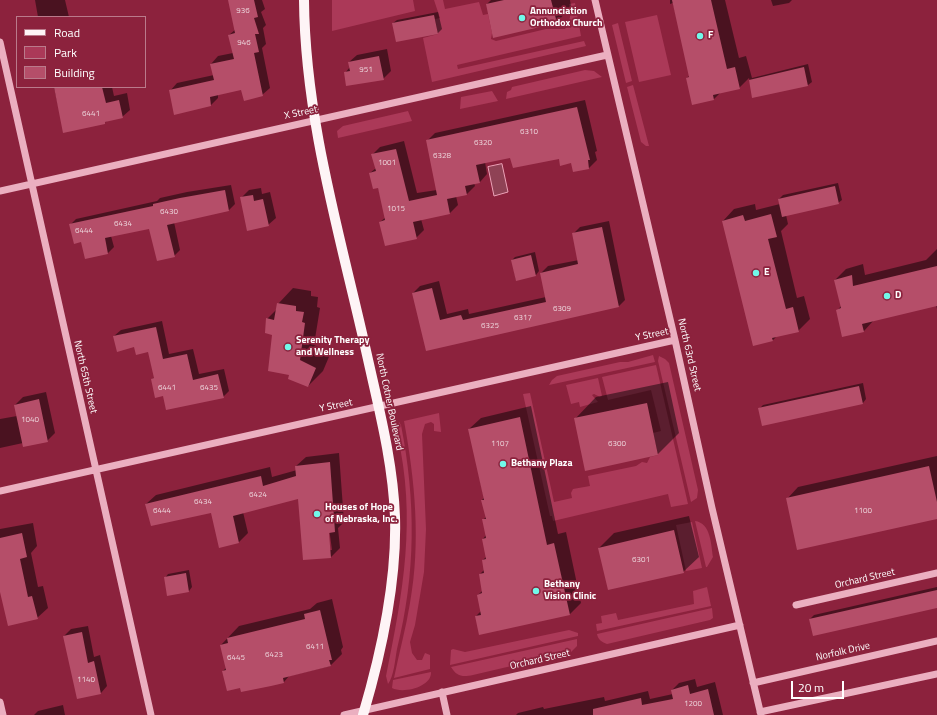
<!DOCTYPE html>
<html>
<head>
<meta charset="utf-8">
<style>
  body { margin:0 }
  #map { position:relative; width:937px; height:715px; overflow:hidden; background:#8c223d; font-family:"Titillium Web",sans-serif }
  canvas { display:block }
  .legend { position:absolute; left:16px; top:16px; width:130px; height:72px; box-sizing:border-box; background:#8c223d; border:1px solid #ba7a8b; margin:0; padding:5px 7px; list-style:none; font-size:12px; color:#fff }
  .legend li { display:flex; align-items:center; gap:8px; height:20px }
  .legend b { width:20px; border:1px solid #ba7a8b }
  .scale { position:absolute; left:791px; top:681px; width:53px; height:18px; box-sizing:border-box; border:2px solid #fff; border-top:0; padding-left:5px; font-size:12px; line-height:14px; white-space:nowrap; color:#fff; -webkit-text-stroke:3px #8c223d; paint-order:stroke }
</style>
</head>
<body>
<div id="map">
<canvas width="937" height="715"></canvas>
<ul class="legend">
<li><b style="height:5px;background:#fef4f6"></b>Road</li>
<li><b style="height:11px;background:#ab3958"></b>Park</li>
<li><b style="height:11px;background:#b54e69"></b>Building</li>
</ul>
<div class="scale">20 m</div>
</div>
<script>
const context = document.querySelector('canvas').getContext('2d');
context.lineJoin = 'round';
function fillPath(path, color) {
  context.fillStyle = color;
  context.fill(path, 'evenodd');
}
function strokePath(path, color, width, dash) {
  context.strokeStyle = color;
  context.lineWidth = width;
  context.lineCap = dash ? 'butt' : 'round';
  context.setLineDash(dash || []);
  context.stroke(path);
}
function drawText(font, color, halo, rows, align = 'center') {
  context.font = font + ' "Titillium Web",sans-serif';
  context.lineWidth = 3.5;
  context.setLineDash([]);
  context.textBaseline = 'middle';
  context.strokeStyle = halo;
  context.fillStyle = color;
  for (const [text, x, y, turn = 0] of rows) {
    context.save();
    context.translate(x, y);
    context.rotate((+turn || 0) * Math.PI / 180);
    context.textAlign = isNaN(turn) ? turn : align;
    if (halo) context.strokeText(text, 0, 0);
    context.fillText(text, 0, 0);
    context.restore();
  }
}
const green = new Path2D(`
  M332,0H413L415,11L332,31Z
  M434,0H443L445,9L479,2L483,15L488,14L492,33L491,39L496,41L546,29H565C571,22 571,12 569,4L575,3L581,36L457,65L458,69L584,41L586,46L432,82L423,38L438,34L435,19L440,18Z
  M657,15L671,75L639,82L625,22Z
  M618,23L632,81L626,83L612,25Z
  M585,70L594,71L602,77L506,99L507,92L511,90L512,87Z
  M633,85L649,146H646L641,142L627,87Z
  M492,91L498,101L460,109L461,97Z
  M408,111L412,121L338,138L337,131L343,126Z
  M653,355L655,362L549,385L552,380L557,376L620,362H628Z
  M659,356L665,359L669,363L698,490L697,498L691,502L658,361Z
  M656,365L688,504L671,507L668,494L553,521L552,516H550L523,394L530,393L554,502L572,498L571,493L573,489L590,486L588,476L636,466L642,462L647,463L650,457L658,455L653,433L661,431L651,390L608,400L602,377Z
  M598,378L602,396L600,397L594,394L592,395L598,402L580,407L579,402L571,404L566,385Z
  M439,413L441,432L434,431V424L431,422L425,424L422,434L426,529L424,572L415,625L410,642L412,653L417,660H422L425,653L430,655V669L394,678C399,653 406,628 410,603C421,542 415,481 404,421Z
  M399,422L401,425C416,501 416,573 397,649C395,660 394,676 388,684L386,676C403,593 417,518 397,433Z
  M695,521C711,523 711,545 713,557L707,567H706Z
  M692,522L702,568L686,571L676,525Z
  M707,587L711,606L597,631L596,624L602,623L601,616L616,613L618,620L694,604L693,591Z
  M712,608L713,618L710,620L607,644C602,642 598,640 597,634Z
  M569,630L578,633V636L450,665L451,650L453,649L465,652Z
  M577,639V646L571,652L473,675C463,677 457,677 451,667Z
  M431,672C432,687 403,694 392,688L393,680Z`);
const water = new Path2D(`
  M502,164L508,192L494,196L488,167Z`);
const shadow = new Path2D(`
  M35,0H65L69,17H38Z
  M229,0H262L265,9L261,12L266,25L263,28L266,44L262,48L270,88L262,95L242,89L218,94V98L211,105L175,113L170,91L177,83L214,75L211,64L218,56L233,53L229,35L236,29Z
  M491,0H570L571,7L556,23L487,4Z
  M670,0H725L739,58L746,56L752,78L808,64L812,82L808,85L753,97L749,78L739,88L721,92L714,99L693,104L687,78L690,75L673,3L670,4Z
  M771,0H792L789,3L773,6Z
  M438,12L442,29L438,33L397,41L393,23L397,20Z
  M387,49L391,71L383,79L345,73L350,67L349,62L357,55Z
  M54,87H112L114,96L127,93L130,110L122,117L107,121L104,123L64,132Z
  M585,100L597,151L595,152L597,160L589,168L574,171L572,162L559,157H511L485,162L487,174L480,182L474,183L475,186L467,194L456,196L458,205L450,213L421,219L424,230L416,238L380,222L386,217L378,187L370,173L376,168L372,155L380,147L404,141L417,193L437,190L427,141L435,133Z
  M838,183L842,200L838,203L786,215L788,224L781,231L797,298L804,296L810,319L798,331L777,336L772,341L723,221L734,209L755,204L756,210L780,204L779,199L783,195Z
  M231,185L235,204L229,210L174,222L180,250L174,256L150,228L111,236L114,247L108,253L81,241L70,225L76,219L157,201L160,198L187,192Z
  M261,188L262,194L270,192L276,218L268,225L241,198L249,190Z
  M609,221L625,300L619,306L427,350L413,293L420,286L439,281L447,314L468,309L469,314L546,297L541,273L548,266L579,260L573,234L580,227Z
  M937,249V309L936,305L874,320L864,331L837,311L841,306L835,280L846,269L863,264L865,275L926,260Z
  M535,252L539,271L536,275L516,280L512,260L515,257Z
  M293,288L311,291V296L318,297L317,307L320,308L314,345L331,352L323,371L308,386L290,375L267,319L277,309L278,304Z
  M162,321L169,354L193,349L199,374L224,369L229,391L223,397L163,395L152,379L155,377L149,351L114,336L121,330Z
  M668,382L679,433L658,454L575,419L596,397Z
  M863,383L866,399L863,403L763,425L760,408L763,405Z
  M46,392L55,433L47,441L23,443L0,448V419L17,416L15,405L23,397Z
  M531,406L558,534L566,532L581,603L569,615L476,616L481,611L478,595L483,590L480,574L485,569L483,560L487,556L483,539L486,535L483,520L486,517L482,500L484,498L469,429L481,418Z
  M339,453L344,522L338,528L340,548L331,557L299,498L243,512L248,533L238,543L212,512L146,504L156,495L270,467L272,477L297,470L296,466L306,457ZM327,528H329L332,550H330Z
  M937,456V518L787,499L798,487Z
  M689,516L699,557L683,572L599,548L614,533Z
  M33,523L37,546L31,553L38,587L43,586L48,608L37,618L0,588V529Z
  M189,570L192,587L189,591L165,578L168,574Z
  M937,587V607L810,619L814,615Z
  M332,599L343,647L341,650L342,654L330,666L289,676L284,682L240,687L223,671L226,668L221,645L239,626L310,609L317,603Z
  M88,626L94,657L100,655L107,686L101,693L78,698L64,636L71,629Z
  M695,679L697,687L715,682L723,715H516L518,713L543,707L544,709L604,697L605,701L648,691L650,699L673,694L672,690L679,683Z
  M63,705L65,715H34L38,711Z`);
const building = new Path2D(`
  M228,0H254L258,17L254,18L259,34H255L259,52L254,53L263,96L244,101L241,90L210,97L211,106L174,115L169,90L214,80L210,64L234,59L228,35L235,33Z
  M504,0H551L557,23L493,38L486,4Z
  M672,0H711L727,69L735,67L740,89L713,95L714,100L692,105L686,78L689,77Z
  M434,15L438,34L396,42L392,23Z
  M379,56L384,80L346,86L344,72L350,71L348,62Z
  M804,67L808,86L752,98L749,80Z
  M54,87H102L106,103L119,100L123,118L105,122V124L63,133Z
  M577,107L590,160H588L589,169L573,172L571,163L560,166L559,159L513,168L510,158L476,165L480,183L465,186L467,195L447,199L450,214L413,222L417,239L385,246L379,222L385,220L378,188L373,189L369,173L376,171L371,154L396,149L409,201L437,195L426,140Z
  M835,186L839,204L782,217L778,199Z
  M225,190L229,211L167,225L175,257L157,261L149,229L105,238L108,254L85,259L81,242L74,244L69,224L153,206V204L180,198Z
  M253,195L254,201L263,199L269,226L247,231L240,197Z
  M771,214L777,237L768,239L786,309L793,307L799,332L772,338L773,341L753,346L722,221L743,215L745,221Z
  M602,227L619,307L426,351L412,293L432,288L440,320L461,315L463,320L546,302L540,273L578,264L572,233Z
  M531,255L536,276L516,281L511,260Z
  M937,266V306L862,324L864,332L842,337L836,310L841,308L834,280L852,275L853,286Z
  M277,303L296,306V311L304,312L302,322L305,323L300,360L316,368L308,387L288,379L289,375L268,371L272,335L265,333L266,318L274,320Z
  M156,327L163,359L187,354L193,380L218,374L224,398L166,410L163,396L155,398L151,379L154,378L148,352L136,355L134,347L117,352L113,336Z
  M859,386L863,404L762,426L758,408Z
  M39,399L48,442L23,447L14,405Z
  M647,403L658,455L585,471L574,418Z
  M520,417L547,545L554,543L570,615L479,635L475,616L481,615L477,595L482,593L479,574L484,573L482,560L486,559L482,539L486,538L482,519H486L481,500H484L468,429Z
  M330,462L335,532L329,533L331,558L303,560L298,499L233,516L239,543L219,548L211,513L151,526L145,504L261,476L263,486L296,476L295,466Z
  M929,466L937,502V519L797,550L786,498Z
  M674,530L684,573L608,590L598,548Z
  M22,533L27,557L20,559L28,597L32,596L38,619L8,626L0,592V538Z
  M186,573L189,592L167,596L164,577Z
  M937,590V608L813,636L809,619Z
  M320,610L332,660H329L331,666L283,678L284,683L271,686L241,692L240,688L227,691L222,671L226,670L220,645L228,643L227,638L305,619L304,614Z
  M82,632L88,663L94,661L101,694L77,699L63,636Z
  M688,685L690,694L708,689L714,715H593V709L641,698L642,705L673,699L671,690Z`);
const minor = new Path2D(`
  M595,0L675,340L712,508L761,715
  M0,42L151,715
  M0,191L607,55
  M0,491L675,340
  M796,605L937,573
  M753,683L937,641
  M442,692L447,715
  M0,702L3,715
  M760,712L937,674
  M344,715L740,625`);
const major = new Path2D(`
  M304,0C305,121 341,238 367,355C379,409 393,462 395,517C397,581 381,654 363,715`);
const markers = [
  [522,18,4,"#71f8e9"],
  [700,36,4,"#71f8e9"],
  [756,273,4,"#71f8e9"],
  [887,296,4,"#71f8e9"],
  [288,347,4,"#71f8e9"],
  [503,464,4,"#71f8e9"],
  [317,514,4,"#71f8e9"],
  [536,591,4,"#71f8e9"]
];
const numberNames = [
  ["936",243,11],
  ["946",244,43],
  ["951",366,70],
  ["6441",91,114],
  ["6310",529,132],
  ["6320",483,143],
  ["6328",442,156],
  ["1001",387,163],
  ["1015",396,209],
  ["6430",169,212],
  ["6434",123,224],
  ["6444",84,231],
  ["6309",562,309],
  ["6317",523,318],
  ["6325",490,326],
  ["6441",167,388],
  ["6435",209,388],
  ["1040",30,420],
  ["1107",500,444],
  ["6300",617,444],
  ["6424",258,495],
  ["6434",203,502],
  ["6444",162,511],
  ["1100",863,511],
  ["6301",641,560],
  ["6411",315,647],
  ["6423",274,655],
  ["6445",236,658],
  ["1140",86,680],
  ["1200",693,704]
];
const poiNames = [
  ["Annunciation",530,12],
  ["Orthodox Church",530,24],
  ["F",708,36],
  ["E",764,273],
  ["D",895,296],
  ["Serenity Therapy",296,341],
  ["and Wellness",296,353],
  ["Bethany Plaza",511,464],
  ["Houses of Hope",325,508],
  ["of Nebraska, Inc.",325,520],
  ["Bethany",544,585],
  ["Vision Clinic",544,597]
];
const streetNames = [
  ["X Street",301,113,-12],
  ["Y Street",652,335,-12],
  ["North 63rd Street",689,355,77],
  ["North 65th Street",85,377,77],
  ["North Cotner Boulevard",389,402,78],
  ["Y Street",336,406,-12],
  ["Orchard Street",865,579,-13],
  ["Norfolk Drive",843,652,-13],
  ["Orchard Street",540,660,-13]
];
fillPath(green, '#ab3958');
fillPath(water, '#8f4255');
strokePath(water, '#eca3b8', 1);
fillPath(shadow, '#0007');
fillPath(building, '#b54e69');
strokePath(minor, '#ebafc0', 7);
strokePath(major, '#fef4f6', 10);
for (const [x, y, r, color] of markers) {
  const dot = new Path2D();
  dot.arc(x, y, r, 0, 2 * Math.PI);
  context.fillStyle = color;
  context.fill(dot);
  strokePath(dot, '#8c223d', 1.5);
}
drawText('8px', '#ecd3da', null, numberNames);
drawText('bold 10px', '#fff', '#8c223d', poiNames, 'left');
drawText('10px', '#fff', '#8c223d', streetNames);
</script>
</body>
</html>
